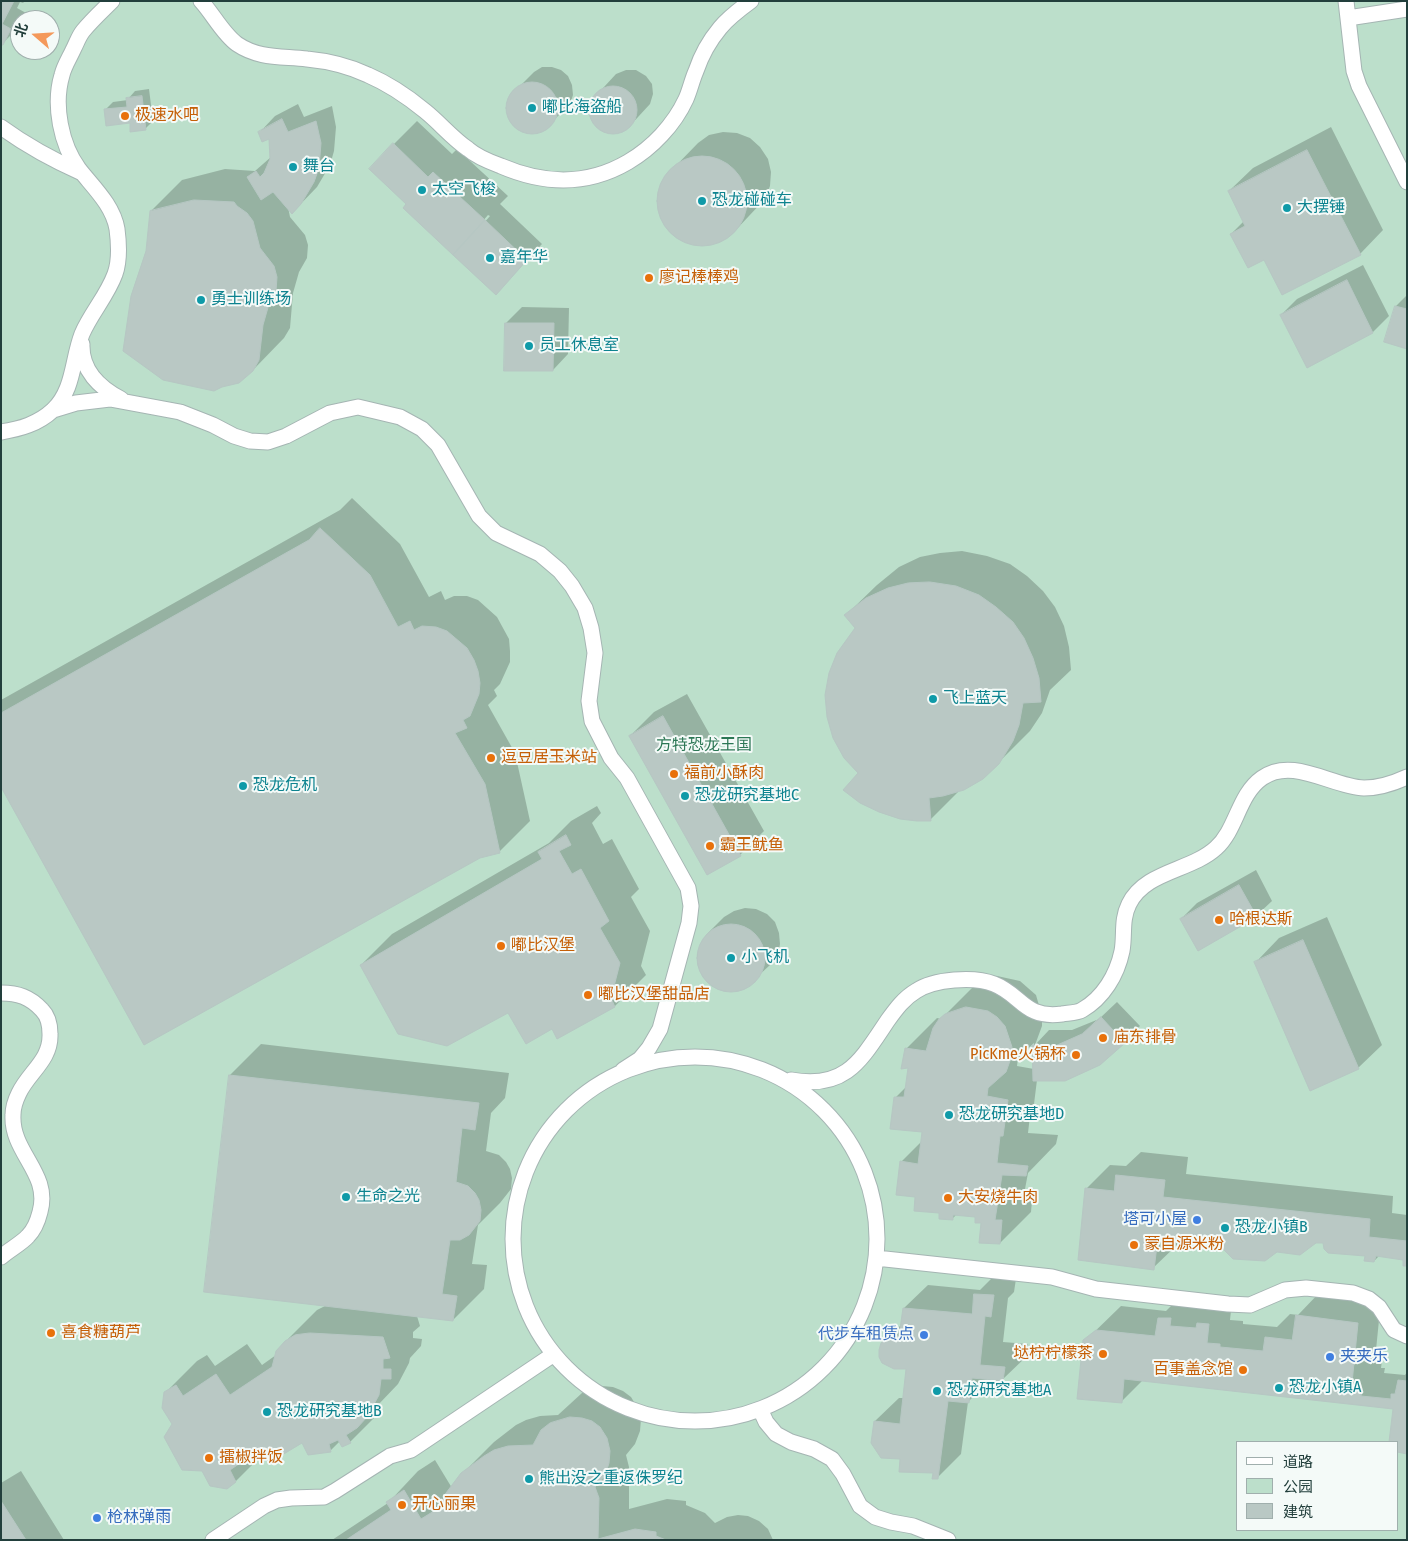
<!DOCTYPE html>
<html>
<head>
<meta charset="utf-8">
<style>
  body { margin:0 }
  #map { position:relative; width:1408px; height:1541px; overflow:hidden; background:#e3edeb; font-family:"Fira Sans Condensed","Noto Sans SC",sans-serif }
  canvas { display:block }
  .frame { position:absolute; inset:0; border:2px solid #223f3c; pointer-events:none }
  .legend { position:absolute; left:1236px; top:1441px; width:162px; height:90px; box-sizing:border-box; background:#f4faf8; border:1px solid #a0afad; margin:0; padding:6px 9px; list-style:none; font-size:15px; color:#223f3c }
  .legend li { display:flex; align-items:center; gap:10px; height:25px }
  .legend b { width:25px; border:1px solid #a0afad }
  .north { position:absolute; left:10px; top:10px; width:50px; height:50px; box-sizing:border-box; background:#f4faf8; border:1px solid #a0afad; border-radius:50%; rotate:289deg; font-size:14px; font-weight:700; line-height:20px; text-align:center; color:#223f3c }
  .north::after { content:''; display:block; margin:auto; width:18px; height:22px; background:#f4995b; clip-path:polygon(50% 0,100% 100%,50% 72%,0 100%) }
</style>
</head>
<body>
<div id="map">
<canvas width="1408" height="1541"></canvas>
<div class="frame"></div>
<ul class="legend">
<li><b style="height:6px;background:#fff"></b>道路</li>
<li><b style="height:14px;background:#bcdfcb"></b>公园</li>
<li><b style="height:14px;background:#b9c8c4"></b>建筑</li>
</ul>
<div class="north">北</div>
</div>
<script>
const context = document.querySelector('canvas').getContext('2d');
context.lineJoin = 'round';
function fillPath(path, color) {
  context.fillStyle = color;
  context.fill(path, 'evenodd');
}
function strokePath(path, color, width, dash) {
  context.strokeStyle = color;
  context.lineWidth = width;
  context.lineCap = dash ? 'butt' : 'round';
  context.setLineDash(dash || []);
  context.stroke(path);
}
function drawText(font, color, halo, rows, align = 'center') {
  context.font = font + ' "Fira Sans Condensed","Noto Sans SC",sans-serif';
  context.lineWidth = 4;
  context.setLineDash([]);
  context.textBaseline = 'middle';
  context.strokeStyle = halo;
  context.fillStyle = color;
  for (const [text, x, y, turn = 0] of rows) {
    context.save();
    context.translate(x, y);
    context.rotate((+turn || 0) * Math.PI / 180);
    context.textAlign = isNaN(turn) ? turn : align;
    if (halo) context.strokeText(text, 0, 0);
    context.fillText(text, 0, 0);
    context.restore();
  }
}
const green = new Path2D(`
  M1,1H1407V1540H1ZM20,20H50V50H20ZM1237,1442H1397V1530H1237Z`);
const shadow = new Path2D(`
  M1,1H25L23,3L20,2L17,8L26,13L22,20H20L18,28L2,44Z
  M542,67H552L561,70L568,76L572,85L573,95L570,104L547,127L538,132H528L519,129L512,123L508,114L507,105L510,96L534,72Z
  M626,70H636L646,76L652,84L653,94L650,104L627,129L618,133L607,132L598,127L591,119L590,109L592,100L616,74Z
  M149,89L153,121L145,129L105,110L113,102L128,100V99L135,91Z
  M298,104L304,117L332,106L336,127L334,151L330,165L317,187L292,213L288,207L290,217L305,235L308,245L307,258L299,272L293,293L290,328L284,338L253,370L147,251L151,211L182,180L225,169L255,171L271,157V137L260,132L275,116Z
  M417,121L452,154L457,149L508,196L500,204L542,244L511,277L394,144ZM488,215L490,216L476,232L475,230Z
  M1331,127L1383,230L1360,254L1264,258L1231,234L1244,221L1229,191L1253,168Z
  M723,132L737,133L750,138L760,147L768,159L771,172L770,186L765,199L732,234L720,242L706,245L693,244L680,239L669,230L662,218L658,205L659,191L664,178L698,143L709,135Z
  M1363,265L1389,316L1373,332L1307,366L1281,315L1297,299Z
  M1407,295V347L1396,306Z
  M522,307L569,308L568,354L553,370L506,323Z
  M352,498L400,544L429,597L441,591L445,600L454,596H467L478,600L497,617L509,639L510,651V662L500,684L494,690L497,696L488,705L515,753L530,821L499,852L1,786V700L340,510Z
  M962,551L987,556L1010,564L1027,576L1043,591L1055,607L1064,626L1069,647L1071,670L1050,690L1042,713L1030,731L998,763L960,790L930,820L860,773L857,628L846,615L877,585L899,567L920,557L940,553Z
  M687,694L764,831L740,855L630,736L654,712Z
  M597,806L601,813L592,823L603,844L612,839L639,889L631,897L650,931L641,966L646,975L615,1006L557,1037L553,1028L509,1011L361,965L392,934L549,843L571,821Z
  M1256,870L1272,901L1256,916L1181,919L1197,903Z
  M745,908L756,909L767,914L775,922L779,933L780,944L778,955L770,965L745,988L734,991L722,990L711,985L703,977L698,966L697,955L701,943L707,934L724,917L734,911Z
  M1327,917L1382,1045L1358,1068L1256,962L1279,938Z
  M997,976L1020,981L1036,995L1042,1016V1026L1035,1045L1049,1030H1072L1099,1019L1117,1002L1140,1026L1100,1064L1037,1080L1034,1104L1031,1107L1028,1133L1058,1135L1056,1144L1028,1173L1025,1189L1033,1190L1031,1212L1000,1243L977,1216L957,1214L952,1219L916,1196L901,1162L922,1141L923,1131L895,1098L907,1086L910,1067L906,1049L937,1018L941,1019L977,983ZM1034,1043V1069L1017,1066L1018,1058Z
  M261,1044L509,1073L505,1098L491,1113L486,1151L499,1155L506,1162L510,1169L512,1178L511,1189L500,1203L478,1225L472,1264L487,1265L484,1289L453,1320L417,1316L420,1326L413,1332V1338L422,1339L421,1346L410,1358L409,1363L398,1384L378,1405L381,1411L350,1442L340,1441L330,1451L303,1441L258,1459L236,1481L173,1424L166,1392L197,1361L207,1355L215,1366L247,1344L262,1365L276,1355L285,1342L317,1310L327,1305L230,1075Z
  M1141,1152L1188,1157L1186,1174L1393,1196L1392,1213L1407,1215V1265L1405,1259L1380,1255L1374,1261L1366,1255L1324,1242L1220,1243L1178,1238L1177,1245L1153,1268L1087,1188L1110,1165L1126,1166Z
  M999,1271L1017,1272L1014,1292L1008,1298L1003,1342L1028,1344L1027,1356L1003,1379L992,1378L968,1402L961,1454L937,1478L934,1472L901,1458L875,1421L899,1398H904L907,1368L887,1339L902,1324L904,1308L928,1285L980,1290Z
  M1320,1292L1381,1300L1375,1360L1382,1361L1381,1368H1385L1384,1373L1405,1375L1407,1372V1452L1397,1451V1442H1390L1394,1408L1143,1380L1121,1402L1085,1341L1121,1306L1166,1311L1183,1294L1232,1301L1230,1320L1243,1321V1324L1277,1327L1290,1314L1298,1315Z
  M602,1386L613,1387L623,1391L631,1397L637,1407L641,1419L640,1431L635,1444L626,1455L629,1467V1509L667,1499L686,1501V1505L705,1513L715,1523L727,1517L738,1515L748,1516L759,1521L768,1529L773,1540H332L388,1503L418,1471L435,1460L452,1488L462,1474L494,1442L516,1425L526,1420L540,1416L558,1415L582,1393Z
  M21,1471L64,1540H1V1483Z`);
const building = new Path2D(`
  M1,1H14L2,24L11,29L3,45H1Z
  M506 108a26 26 0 1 1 52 0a26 26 0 1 1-52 0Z
  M589 110a24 24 0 1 1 48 0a24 24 0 1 1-48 0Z
  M142,96L146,130L130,132V123L106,126L104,109L127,107L126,98Z
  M282,119L288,132L316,121L321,143L319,168L314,182L301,204L292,214L273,192L261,200L247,177L256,171L260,177L264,173L270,159L269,139L262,142L258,132Z
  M393,143L428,177L433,172L485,220L453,255L403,208L406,204L369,169Z
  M1307,150L1361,255L1282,295L1264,260L1248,268L1230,234L1245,226L1228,191Z
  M657 201a45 45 0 1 1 90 0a45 45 0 1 1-90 0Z
  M194,200L234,202L237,206L247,213L253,221L260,248L274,266L277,277L276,291L269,304L263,325L259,360L253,371L239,383L222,387L214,391L163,380L123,351L131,296L146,251L150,211Z
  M485,220L527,260L496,295L453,255Z
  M1347,280L1373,333L1307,368L1280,315Z
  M1395,306L1407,309V349L1384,342Z
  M505,323H554L553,371H504Z
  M320,528L370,575L398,627L410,621L414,630L422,626L436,627L447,631L467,648L474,660L478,671L480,683L479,694L470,716L463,720L467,728L455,733L485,784L500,853L480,858L144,1045L1,787V713L309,540Z
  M930,582L956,586L979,595L996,607L1013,622L1024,638L1033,658L1039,678L1041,702L1023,703L1019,725L1013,741L999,764L983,779L964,790L943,796L929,798L931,821H917L900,819L879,812L860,803L843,790L858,773L844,758L833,738L827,717L825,695L829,673L837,653L855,628L844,615L866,598L888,588L908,583Z
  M663,716L741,856L707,875L629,736Z
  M566,835L571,845L559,851L572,874L581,869L609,921L600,928L620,963L611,998L615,1007L557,1039L552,1029L526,1044L508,1013L447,1046L398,1034L360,965L542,859L538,852Z
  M1239,885L1257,917L1198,951L1180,919Z
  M697 958a34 34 0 1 1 68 0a34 34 0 1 1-68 0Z
  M1303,940L1359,1069L1310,1091L1254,962Z
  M966,1007L988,1011L997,1017L1005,1026L1012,1047L1011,1058L1006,1072L988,1088L987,1096L1008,1100L1003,1136H1000L997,1163L1028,1166L1026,1176L1002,1175L995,1220H1002L1000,1244L979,1243L981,1223H975V1217L953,1215V1220L939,1219V1213L914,1211L915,1197L896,1195L900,1161L918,1164L922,1132L890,1129L894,1097H904L908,1068L901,1069L905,1048L926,1051L933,1028L939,1019L945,1014Z
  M1101,1017L1125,1043L1100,1065L1065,1081H1033L1032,1045L1055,1046L1082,1034Z
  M229,1075L479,1103L475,1130L462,1128L456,1182L468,1186L475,1193L479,1200L481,1210L480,1221L469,1235L460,1240H450L442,1294L457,1296L453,1321L204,1292Z
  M1116,1175L1165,1180L1163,1197L1370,1219L1369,1237L1407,1241V1266H1403V1260L1376,1256L1374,1262L1364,1261L1365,1256L1328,1253L1324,1249L1323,1243H1316L1300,1255L1277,1252L1265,1261L1233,1259L1219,1245L1158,1237L1154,1270L1078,1260L1085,1188L1114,1191Z
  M974,1294L994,1295L991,1317L985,1316L980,1365L1005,1367L1003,1381L972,1378L969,1403L948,1401L938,1479H932L933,1473L899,1472L900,1459L881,1458L871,1443L874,1421L900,1424L906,1369H894L882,1363L879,1357V1350L881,1343L886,1338L899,1336L903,1308L972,1314Z
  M1296,1315L1358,1323L1352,1383L1359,1384L1358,1391H1362L1361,1396L1391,1399V1394H1395L1398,1380L1407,1381V1454L1397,1452V1442H1389L1393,1409L1124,1379L1122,1403L1077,1399L1083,1340L1096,1330L1155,1336L1158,1318H1171L1170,1326L1196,1328L1197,1323L1209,1324L1207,1343L1220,1344V1347L1263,1351L1265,1337L1292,1340Z
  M310,1333L383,1337L390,1358L383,1359V1369H391V1379H381L379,1395L367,1417L357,1428L346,1435L351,1443L342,1447L338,1440L329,1444L331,1452L308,1455L302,1443L272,1461L246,1459L230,1470L236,1482L227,1489L210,1486L202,1471L182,1470L164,1437L172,1424L162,1408L164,1392L176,1385L183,1396L216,1374L230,1395L272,1367L276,1351L285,1341L295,1335Z
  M570,1417L582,1418L592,1421L600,1427L607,1438L610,1451L609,1463L605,1476L595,1487L599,1498L598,1539L635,1529L656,1532V1536L666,1540H346L391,1510L386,1502L404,1490L421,1519L434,1511L441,1503L446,1493L461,1473L484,1456L494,1450L508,1446L533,1445L541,1430L550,1423Z
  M1,1501L26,1540H1Z`);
const minor = new Path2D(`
  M201,1C213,14 223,34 237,44C259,59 282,56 307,59C328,61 349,66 368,75C389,84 408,97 425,111C440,123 452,138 468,149C477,157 490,162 501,166C543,184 587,186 628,162C652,148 674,125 686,99C690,90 692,80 696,71C701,56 710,40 720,28C729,17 740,9 751,1
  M1346,1L1354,71L1359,86L1407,182
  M1348,18L1407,9
  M1,127C27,146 53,160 82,173
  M82,344C81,370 100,388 121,399
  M53,410L76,403L110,399L180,412L213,425L234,436L250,441L268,442L286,436L330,413L358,407L400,417L422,429L438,445L479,516L496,533L540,554L560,571L572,586L585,608L591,628L595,653L589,701L592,721L611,758L627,778L688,888L691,906L689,923L660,1029L649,1048L640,1059L623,1070
  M1,432C20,429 38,424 53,410C74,390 72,360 82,334C91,313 107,296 115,274C120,260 119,244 117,229C113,205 93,187 79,169C61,145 53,105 62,75C64,66 70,57 74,48C77,42 79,36 83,31C92,20 102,11 112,1
  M1,993C18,993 30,997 42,1010C48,1016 50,1025 50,1034C51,1060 29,1072 19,1093C16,1099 13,1109 13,1115C11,1153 51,1173 40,1212C38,1220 34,1230 28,1236C22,1243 9,1250 1,1257
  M513 1239a182 182 0 1 1 364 0a182 182 0 1 1-364 0Z
  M791,1080C846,1090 861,1060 888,1020C896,1009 904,998 916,991C934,979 974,976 994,984C1022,995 1024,1019 1062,1014C1068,1013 1077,1013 1082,1010C1103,998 1117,975 1122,951C1125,935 1121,920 1129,904C1145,871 1191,871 1216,848C1237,829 1238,795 1262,778C1293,756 1332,787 1364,788C1379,788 1394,783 1407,777
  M876,1258L1052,1277L1096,1289L1228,1304L1250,1305L1285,1290L1306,1288L1353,1293L1369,1299L1379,1307L1394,1330L1407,1336
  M760,1409L766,1422L776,1434L791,1442L814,1449L832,1459L843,1474L860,1506L875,1517L891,1522L913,1526L948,1540
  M213,1540L264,1506L277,1500L291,1498L324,1497L335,1491L390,1456L411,1450L423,1442L554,1354`);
const markers = [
  [532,108,5,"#0f9aa8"],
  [125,116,5,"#e8710a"],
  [293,167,5,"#0f9aa8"],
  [422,190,5,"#0f9aa8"],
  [702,201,5,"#0f9aa8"],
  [1287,208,5,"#0f9aa8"],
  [490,258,5,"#0f9aa8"],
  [649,278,5,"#e8710a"],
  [201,300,5,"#0f9aa8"],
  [529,346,5,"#0f9aa8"],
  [933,699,5,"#0f9aa8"],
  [491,758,5,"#e8710a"],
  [674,774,5,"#e8710a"],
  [243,786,5,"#0f9aa8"],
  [685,796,5,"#0f9aa8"],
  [710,846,5,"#e8710a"],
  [1219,920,5,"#e8710a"],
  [501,946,5,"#e8710a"],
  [731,958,5,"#0f9aa8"],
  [588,995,5,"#e8710a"],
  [1103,1038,5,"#e8710a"],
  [1076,1055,5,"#e8710a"],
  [949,1115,5,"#0f9aa8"],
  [346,1197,5,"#0f9aa8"],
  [948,1198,5,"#e8710a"],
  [1197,1220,5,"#3f7fe0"],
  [1225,1228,5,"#0f9aa8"],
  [1134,1245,5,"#e8710a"],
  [51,1333,5,"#e8710a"],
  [924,1335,5,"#3f7fe0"],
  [1103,1354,5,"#e8710a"],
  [1330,1357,5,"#3f7fe0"],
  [1243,1370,5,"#e8710a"],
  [1279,1388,5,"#0f9aa8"],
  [937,1391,5,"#0f9aa8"],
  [267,1412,5,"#0f9aa8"],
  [209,1458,5,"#e8710a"],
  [529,1479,5,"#0f9aa8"],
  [402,1505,5,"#e8710a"],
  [97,1518,5,"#3f7fe0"]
];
const cultureNames = [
  ["嘟比海盗船",542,108],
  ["舞台",303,167],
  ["太空飞梭",432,190],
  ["恐龙碰碰车",712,201],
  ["大摆锤",1297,208],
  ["嘉年华",500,258],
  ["勇士训练场",211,300],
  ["员工休息室",539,346],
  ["飞上蓝天",943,699],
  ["恐龙危机",253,786],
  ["恐龙研究基地C",695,796],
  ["小飞机",741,958],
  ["恐龙研究基地D",959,1115],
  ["生命之光",356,1197],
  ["恐龙小镇B",1235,1228],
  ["恐龙小镇A",1289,1388],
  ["恐龙研究基地A",947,1391],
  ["恐龙研究基地B",277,1412],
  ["熊出没之重返侏罗纪",539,1479]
];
const foodNames = [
  ["极速水吧",135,116],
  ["廖记棒棒鸡",659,278],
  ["逗豆居玉米站",501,758],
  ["福前小酥肉",684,774],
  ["霸王鱿鱼",720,846],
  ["哈根达斯",1229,920],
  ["嘟比汉堡",511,946],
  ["嘟比汉堡甜品店",598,995],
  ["庙东排骨",1113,1038],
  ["PicKme火锅杯",1066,1055,"right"],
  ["大安烧牛肉",958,1198],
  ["蒙自源米粉",1144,1245],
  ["喜食糖葫芦",61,1333],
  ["垯柠柠檬茶",1093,1354,"right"],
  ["百事盖念馆",1233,1370,"right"],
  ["擂椒拌饭",219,1458],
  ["开心丽果",412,1505]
];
const parkNames = [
  ["方特恐龙王国",704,746]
];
const shopNames = [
  ["塔可小屋",1187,1220],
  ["代步车租赁点",914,1335],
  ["夹夹乐",1340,1357,"left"],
  ["枪林弹雨",107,1518,"left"]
];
fillPath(green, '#bcdfcb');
fillPath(shadow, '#0003');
fillPath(building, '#b9c8c4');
strokePath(building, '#b6c7c3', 1);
strokePath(minor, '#a5b5b3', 17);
strokePath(minor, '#fff', 15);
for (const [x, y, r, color] of markers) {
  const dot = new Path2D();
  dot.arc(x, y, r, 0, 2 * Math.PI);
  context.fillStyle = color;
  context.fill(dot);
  strokePath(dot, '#f4faf8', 2);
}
drawText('16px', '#0d838f', '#f4faf8', cultureNames, 'left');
drawText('16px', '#c56008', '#f4faf8', foodNames, 'left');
drawText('16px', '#2c7755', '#f4faf8', parkNames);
drawText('16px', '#366cbe', '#f4faf8', shopNames, 'right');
</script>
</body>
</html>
